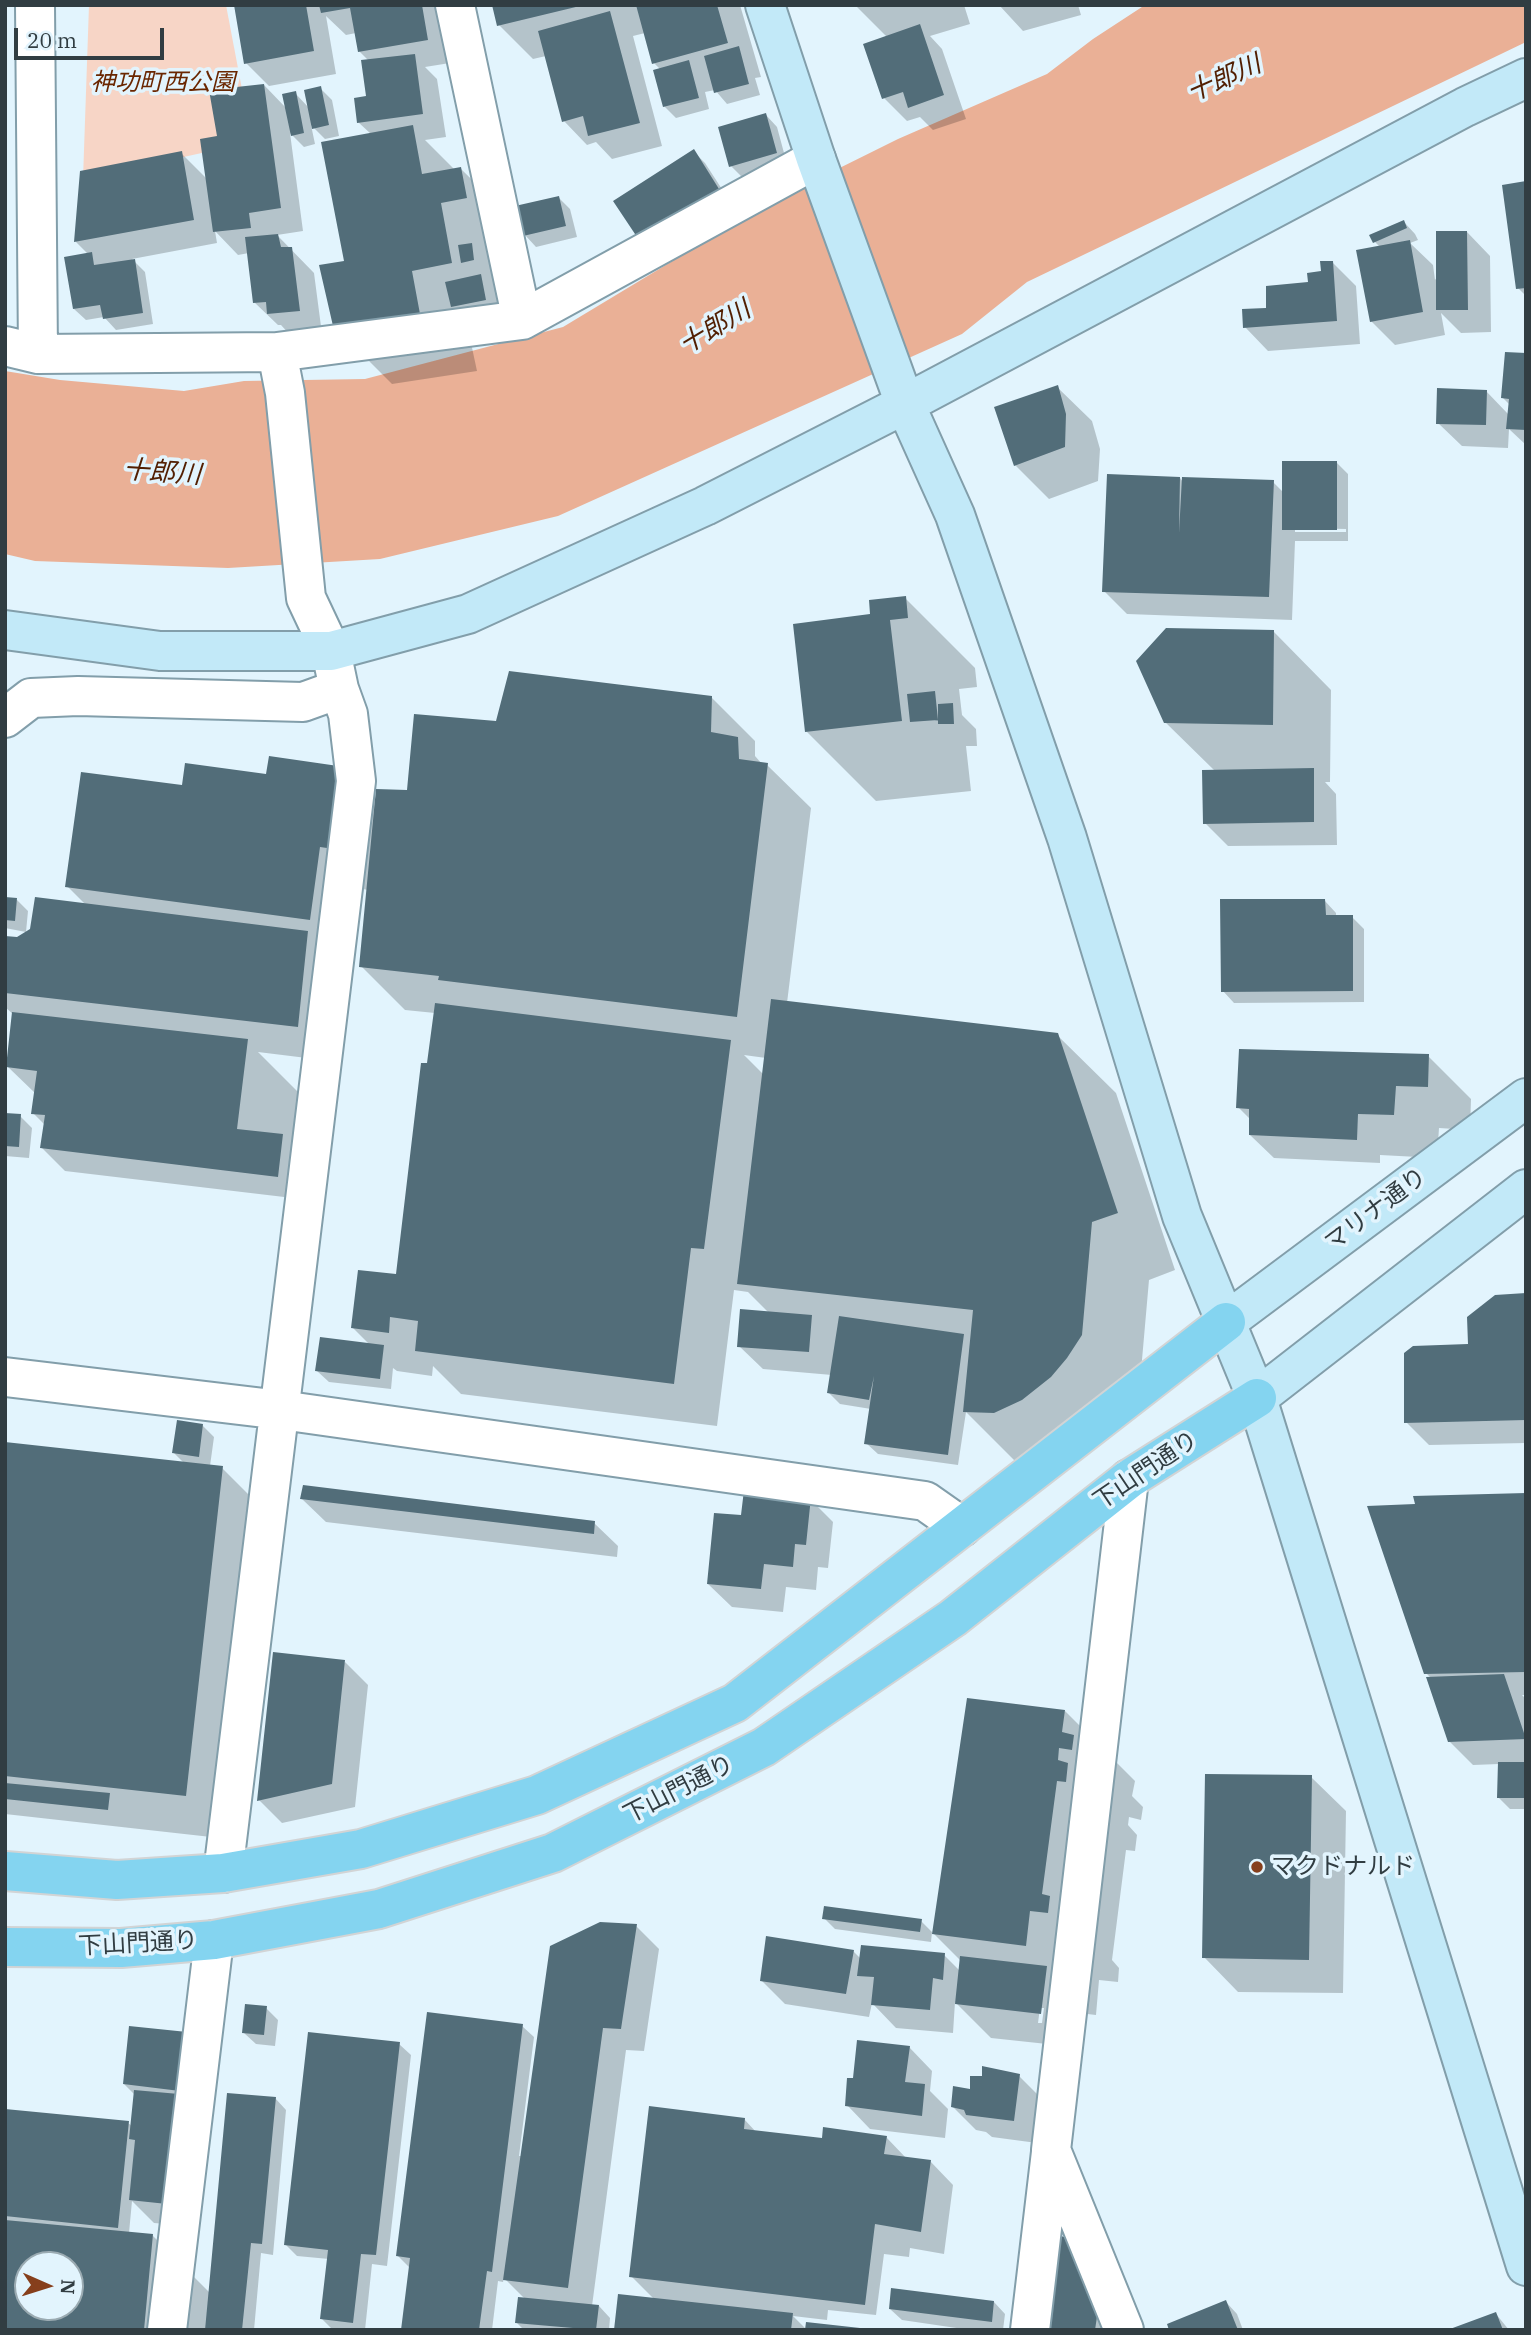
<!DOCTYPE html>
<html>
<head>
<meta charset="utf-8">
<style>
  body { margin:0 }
  #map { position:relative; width:1531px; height:2335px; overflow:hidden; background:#e2f4fd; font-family:"IBM Plex Serif",serif }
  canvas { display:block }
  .frame { position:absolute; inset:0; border:7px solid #313d42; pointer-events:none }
  .north { position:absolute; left:14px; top:2251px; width:70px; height:70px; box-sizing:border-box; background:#e2f4fd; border:2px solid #9babb2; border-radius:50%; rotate:93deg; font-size:19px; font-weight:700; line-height:28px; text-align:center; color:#313d42 }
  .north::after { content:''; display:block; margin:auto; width:24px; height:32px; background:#863f1c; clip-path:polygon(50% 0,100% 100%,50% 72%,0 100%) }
  .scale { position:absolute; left:14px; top:28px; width:150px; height:32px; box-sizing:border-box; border:4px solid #313d42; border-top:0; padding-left:9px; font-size:21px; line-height:24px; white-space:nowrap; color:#313d42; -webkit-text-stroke:5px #e2f4fd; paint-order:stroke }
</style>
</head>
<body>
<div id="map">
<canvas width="1531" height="2335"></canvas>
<div class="frame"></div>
<div class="north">N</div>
<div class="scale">20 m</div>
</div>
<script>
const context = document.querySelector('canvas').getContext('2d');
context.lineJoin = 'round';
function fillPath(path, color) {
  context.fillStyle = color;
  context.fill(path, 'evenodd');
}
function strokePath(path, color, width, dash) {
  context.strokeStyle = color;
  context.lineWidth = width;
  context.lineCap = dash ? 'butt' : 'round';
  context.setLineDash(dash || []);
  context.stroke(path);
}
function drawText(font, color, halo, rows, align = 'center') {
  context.font = font + ' "IBM Plex Serif","Noto Sans JP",serif';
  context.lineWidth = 7;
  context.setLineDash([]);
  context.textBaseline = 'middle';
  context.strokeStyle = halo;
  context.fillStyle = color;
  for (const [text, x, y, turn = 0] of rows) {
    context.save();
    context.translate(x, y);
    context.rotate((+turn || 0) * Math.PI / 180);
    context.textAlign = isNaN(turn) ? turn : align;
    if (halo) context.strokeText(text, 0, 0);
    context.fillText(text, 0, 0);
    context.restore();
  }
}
const green = new Path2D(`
  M89,5H226L252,142L83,179Z`);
const water = new Path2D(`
  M1145,5H1526V42L1027,282L962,334L558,516L380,559L228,568L35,561L5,554V371L60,380L184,391L244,381L365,379L563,327L767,204L898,139L1047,74L1093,39Z`);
const shadow = new Path2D(`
  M235,5H440L450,63L425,67L437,79L446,137L425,140L455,170L461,169L519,226L509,321L468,329L477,371L392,384L334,326L371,134L358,122L368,97L369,61L359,51L356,33L346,35L326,16L336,74L269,86L246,63Z
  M494,5H740L761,77L755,78L760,95L727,104L715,90L705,92L709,109L676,118L664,106L660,69L654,63L645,33L633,36L662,146L612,159L596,142L587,145L564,121L546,56L533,59L499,25Z
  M855,5H964L970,24L930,36L942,49L966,119L933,130L920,117L907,121L884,98L887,37Z
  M999,5H1078L1081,15L1023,31Z
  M264,85L287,109L295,93L309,108L320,88L332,100L339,136L325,139L311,125L315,144L304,147L290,133L303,231L277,235L314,273L322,334L292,337L281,325H278L254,302L249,253L238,255L215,231L217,243L132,259L145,272L153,324L116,330L104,317L86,320L74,309L89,255L76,242L81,173L181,153L207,179L219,137Z
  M766,115L777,127L787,164L742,177L731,166Z
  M694,152L705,163L729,200L652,251Z
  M1526,183V296L1518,288Z
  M559,198L570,209L577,237L536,247L525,235Z
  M1404,222L1415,234L1418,240L1410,243L1433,265L1435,280L1467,232L1490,256L1491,332L1461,333L1441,313L1445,335L1395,345L1371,321L1380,247L1375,242Z
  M1332,262L1356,286L1360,344L1268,351L1245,327L1309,283Z
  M1526,355V445L1509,429L1508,448L1462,446L1438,423L1486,391L1509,415L1510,405L1503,398Z
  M1057,387L1092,421L1100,449L1098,481L1049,499L1015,465Z
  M1337,463L1348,474V541H1295L1292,620L1127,614L1104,591L1180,478L1183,482H1273L1284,493ZM1295,528L1346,529V532H1295Z
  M905,598L975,668L977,687L959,689L962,715L976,729L977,746H966L971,791L876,801L806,731Z
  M1274,632L1331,690L1330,782H1325L1336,794L1337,845L1228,846L1205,823L1215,771L1165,722Z
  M711,697L755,741V756L762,764L767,765L811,808L787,1003L1057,1035L1116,1093L1175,1270L1149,1280L1139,1394L1023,1469L966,1412L958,1465L878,1454L866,1443L871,1409L840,1404L829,1393L832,1375L763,1369L739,1346L769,1313L748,1292L734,1290L717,1426L461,1394L433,1366L432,1376L397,1371L393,1368L391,1389L329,1382L317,1371L370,1345L353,1328L397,1276L435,1013L405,1010L361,966L368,890L363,889L353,963L331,1061L258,1052L305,1099L301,1199L65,1171L42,1148L45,1125L33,1113L36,1094L8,1067L14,1015L5,1007V937L17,939L86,905L67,886L184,787L344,768L377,801L409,792L497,723ZM744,1055L766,1058L764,1075Z
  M5,899L17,900L28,911L26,932L5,928Z
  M1325,901L1336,913V917H1352L1364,929V1002L1234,1003L1223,991Z
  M1428,1056L1471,1099L1470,1130L1439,1128L1437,1158L1380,1155V1163L1274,1158L1250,1135L1251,1120L1238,1107Z
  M5,1115L20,1116L32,1128L29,1158L5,1156Z
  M1526,1295V1443L1429,1445L1406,1422L1469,1346Z
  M202,1425L214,1437L210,1466L222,1468L265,1511L229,1839L5,1814V1444L185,1464L174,1453Z
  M1526,1495V1695H1522L1526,1699V1809H1510L1498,1797L1499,1764L1473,1765L1449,1741L1431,1678L1426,1673L1417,1506Z
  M302,1499L594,1523L618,1546L617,1557L326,1522Z
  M810,1499L833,1522L828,1568L818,1567L816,1590L786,1587L783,1612L732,1607L708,1584L743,1517Z
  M345,1662L368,1685L355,1807L282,1823L259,1800Z
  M1065,1711L1135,1781L1132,1796L1143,1807L1141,1820L1129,1817L1128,1825L1137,1835L1135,1851L1126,1850L1112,1960L1119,1968L1118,1982L1099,1980L1096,2015L1079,2013L1075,2047L991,2038L955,2002L953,2033L896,2028L872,2003L869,2017L785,2004L762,1981L853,1951L861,1959L944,1955L960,1971L961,1961L932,1932L931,1942L835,1929L824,1918L921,1921L933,1933ZM1040,2008H1044L1042,2023H1038Z
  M1311,1777L1346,1811L1343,1993L1238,1992L1204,1957Z
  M636,1926L659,1949L644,2051L626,2050L592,2306H599L610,2318L609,2330H524L517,2323L525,2299L504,2278L503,2282L498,2281L492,2330H402L410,2268L398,2256L522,2026L534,2037L519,2156H522Z
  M266,2008L278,2020L275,2046L256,2044L244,2033Z
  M186,2034L190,2226L154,2223L132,2201L129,2233L152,2235L210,2293L275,2098L286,2110L273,2255L261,2253L254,2330H5V2110L128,2123L132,2126L135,2095L124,2084ZM28,2265H70V2307H28Z
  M399,2044L411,2055L387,2266L372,2264L365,2330H333L322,2319L329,2259L297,2256L286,2245Z
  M909,2047L932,2071L930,2091L948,2109L945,2138L870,2129L847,2105L854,2080Z
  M1019,2076L1042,2099L1037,2143L992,2137L986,2132L976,2130L953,2107L972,2091Z
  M744,2119L757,2133L824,2140L886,2137L907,2159L930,2161L953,2185L944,2254L910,2248L909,2257L884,2254L876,2315L828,2310L827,2320L793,2316L807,2330V2324L860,2330H616L655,2300L631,2276Z
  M1094,2264L1118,2330H1050Z
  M994,2302L1005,2314L1003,2330H970L902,2320L890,2309Z
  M1226,2302L1237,2314L1243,2330H1171Z
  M1496,2314L1509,2330H1454Z`);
const building = new Path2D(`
  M234,5H306L314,51L244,64Z
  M319,5H422L428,40L358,52L350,8L321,13Z
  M492,5H580V6L497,26Z
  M636,5H717L728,43L652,64Z
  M610,11L640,123L588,136L583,116L562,122L538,31Z
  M920,24L944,95L908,108L903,92L882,99L863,44Z
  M739,46L749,84L714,93L704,56Z
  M415,54L423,114L357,123L354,98L366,96L361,60Z
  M689,60L699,98L663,107L653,70Z
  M264,84L281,208L249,213L251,228L213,232L200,139L217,136L209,90Z
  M321,86L329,125L312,129L304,90Z
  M296,91L304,133L291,136L282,94Z
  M766,113L777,153L729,167L718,127Z
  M413,125L422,174L461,167L467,198L441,203L452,263L412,271L420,314L333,326L319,265L344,261L321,142Z
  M694,149L719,189L639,240L613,201Z
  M182,151L194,220L74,242L80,171Z
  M1526,181V288L1516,289L1502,185Z
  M559,196L566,226L523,236L515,206Z
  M1404,220L1407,228L1373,243L1369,235Z
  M1436,231H1467L1468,310H1436Z
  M278,234L281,247H292L300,311L267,314L266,302L253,303L245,237Z
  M1410,240L1423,312L1370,322L1356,250Z
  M472,243L474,260L461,263L458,245Z
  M92,252L94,265L135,259L143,313L103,319L100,305L73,309L64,257Z
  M1320,261H1333L1337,321L1243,328L1242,309L1266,308V286L1308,282L1307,273L1321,271Z
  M481,274L486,300L451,307L445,282Z
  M1505,352L1526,353V430L1506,429L1509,399L1501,398Z
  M1058,385L1066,414L1065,447L1014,466L994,407Z
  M1437,388L1487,390L1486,425L1436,424Z
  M1282,461H1337V530H1282Z
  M1107,474L1180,477L1179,533L1182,477L1274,480L1269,597L1102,592Z
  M906,596L908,618L890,620L902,721L805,732L793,624L870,614L869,600Z
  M1166,628L1274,630L1273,725L1164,723L1136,661Z
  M509,671L712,696L711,732L738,737L739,759L768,763L737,1017L438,980L439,976L359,967L376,789L407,790L414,714L496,721Z
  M935,691L938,720L910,722L907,694Z
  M953,703L954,724H938V704Z
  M269,756L345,767L334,849L320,847L310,920L65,887L81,772L182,785L185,763L266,774Z
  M1314,768V822L1203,824L1202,770Z
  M5,897L17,898L15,921L5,920Z
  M35,897L308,931L298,1027L5,993V936L17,937L30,929Z
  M1220,899H1325L1326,915H1353V991L1221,992Z
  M771,999L1058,1033L1118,1213L1092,1222L1082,1335L1067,1358L1051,1377L1022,1400L994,1413L963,1412L973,1310L737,1284Z
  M435,1003L731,1040L704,1249L691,1248L674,1384L415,1351L418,1321L390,1317L389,1333L351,1328L358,1270L396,1274L421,1063H427Z
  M12,1012L248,1039L237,1129L283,1134L278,1177L40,1148L45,1115L31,1114L37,1071L6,1067Z
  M1239,1049L1429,1054L1428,1087L1396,1086L1394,1115L1358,1114L1357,1140L1249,1135V1109L1236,1108Z
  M5,1113L21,1114L19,1147L5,1146Z
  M1526,1293V1420L1404,1423V1353L1413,1346L1468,1344L1467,1317L1495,1295Z
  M740,1309L812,1315L809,1352L737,1347Z
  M839,1316L964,1334L948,1455L864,1444L874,1376L869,1400L827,1393Z
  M320,1337L384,1345L380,1379L315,1371Z
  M177,1420L203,1424L199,1457L172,1453Z
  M5,1442L223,1466L186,1796L5,1776Z
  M303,1485L595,1521L594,1534L300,1499Z
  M744,1490L811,1497L806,1545L795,1544L793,1567L764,1564L761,1589L707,1584L714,1513L741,1515Z
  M1526,1493V1672L1424,1674L1367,1506L1415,1504L1413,1496Z
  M273,1652L345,1660L332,1784L257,1801Z
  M1504,1674L1526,1739L1448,1742L1426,1677Z
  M967,1698L1065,1710L1062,1732L1074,1735L1072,1750L1059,1748L1058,1760L1068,1763L1066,1782L1057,1781L1042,1894L1050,1896L1048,1913L1030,1911L1026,1946L932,1934Z
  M1498,1762H1526V1798H1497Z
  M1205,1774L1312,1775L1309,1960L1202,1958Z
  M5,1783L110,1793L108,1810L5,1799Z
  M824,1906L922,1919L920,1932L822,1919Z
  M600,1922L637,1924L621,2029L603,2028L568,2288L503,2280L550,1946Z
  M766,1936L854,1950L846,1994L760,1981Z
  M861,1945L945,1953L943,1980L933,1978L930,2010L871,2005L874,1977L857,1976Z
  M960,1956L1047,1966L1041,2014L955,2004Z
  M245,2004L267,2006L264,2035L242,2033Z
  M427,2012L523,2024L492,2272L487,2271L479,2330H401L410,2258L396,2256Z
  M129,2026L187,2032L180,2091L123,2084Z
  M308,2032L400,2042L376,2255L361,2254L353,2323L320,2319L328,2250L284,2245Z
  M857,2040L910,2046L905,2082L925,2084L922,2116L845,2106L847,2078H853Z
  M982,2066L1020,2074L1014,2121L966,2115L964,2110L951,2107L953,2086L970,2089V2076H982Z
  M134,2090L179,2094L167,2204L129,2200L135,2140L129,2139Z
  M227,2093L276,2097L262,2244L251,2243L242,2330H205Z
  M649,2106L745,2118L744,2129L822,2138L823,2127L887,2136L884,2154L931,2160L921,2232L875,2224L865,2305L629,2277Z
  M5,2109L129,2121L118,2228L5,2216Z
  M5,2220L153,2234L144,2330H5ZM28,2265H70V2307H28Z
  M1060,2236L1071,2238L1098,2310L1095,2330H1049Z
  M891,2288L994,2301L992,2322L889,2309Z
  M618,2294L793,2313L791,2330H614Z
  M518,2297L599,2305L596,2330L515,2323Z
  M1226,2300L1238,2330H1169L1167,2324Z
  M1496,2312L1503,2330H1450V2329Z
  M806,2322L860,2328V2330H805Z`);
const street = new Path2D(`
  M35,5L38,354
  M455,5L522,320
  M5,346L38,354L277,352L285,393L306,598L331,651L339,689L348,714L356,781L223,1873
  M277,352L522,320L816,159
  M5,718L31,698L78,696L303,702L339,689
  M5,1377L281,1410L925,1501L962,1527
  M167,2330L214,1940
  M1030,2330L1051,2152
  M1124,2330L1051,2150L1129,1479`);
const secondary = new Path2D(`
  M765,5L816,159L905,404L955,515L1067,838L1182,1216L1257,1398L1526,2266
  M5,630L160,651H331L468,614L705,506L905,404L1465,107L1526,78
  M1226,1322L1526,1098
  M1257,1398L1526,1189`);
const primary = new Path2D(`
  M5,1871L117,1880L223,1873L361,1849L537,1795L735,1703L1226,1322
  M5,1947L121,1948L214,1940L379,1909L553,1853L764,1747L953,1618L1129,1479L1257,1398`);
const markers = [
  [1257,1867,7,"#863f1c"]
];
const parkNames = [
  ["神功町西公園",163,83]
];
const streetNames = [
  ["マリナ通り",1376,1210,-37],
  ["下山門通り",1146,1471,-34],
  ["下山門通り",679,1790,-27],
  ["下山門通り",138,1944,-3]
];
const poiNames = [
  ["マクドナルド",1271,1867]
];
const waterNames = [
  ["十郎川",1224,79,-24],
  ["十郎川",715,328,-31],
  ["十郎川",162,473,4]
];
fillPath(green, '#f7d5c6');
fillPath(water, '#eab096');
fillPath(shadow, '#0003');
fillPath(building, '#526d79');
strokePath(street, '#829eaa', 42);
strokePath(secondary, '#829eaa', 42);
strokePath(primary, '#d2d4d5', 42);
strokePath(street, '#fff', 38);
strokePath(secondary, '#c2e9f8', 38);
strokePath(primary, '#84d4f0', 38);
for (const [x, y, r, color] of markers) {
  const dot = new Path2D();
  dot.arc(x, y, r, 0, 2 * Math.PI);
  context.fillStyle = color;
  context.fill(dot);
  strokePath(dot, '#e2f4fd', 2.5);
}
drawText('italic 24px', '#6a2600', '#e2f4fd', parkNames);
drawText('24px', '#313d42', '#e2f4fd', streetNames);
drawText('24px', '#313d42', '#e2f4fd', poiNames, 'left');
drawText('italic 26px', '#521f02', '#e2f4fd', waterNames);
</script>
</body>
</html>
